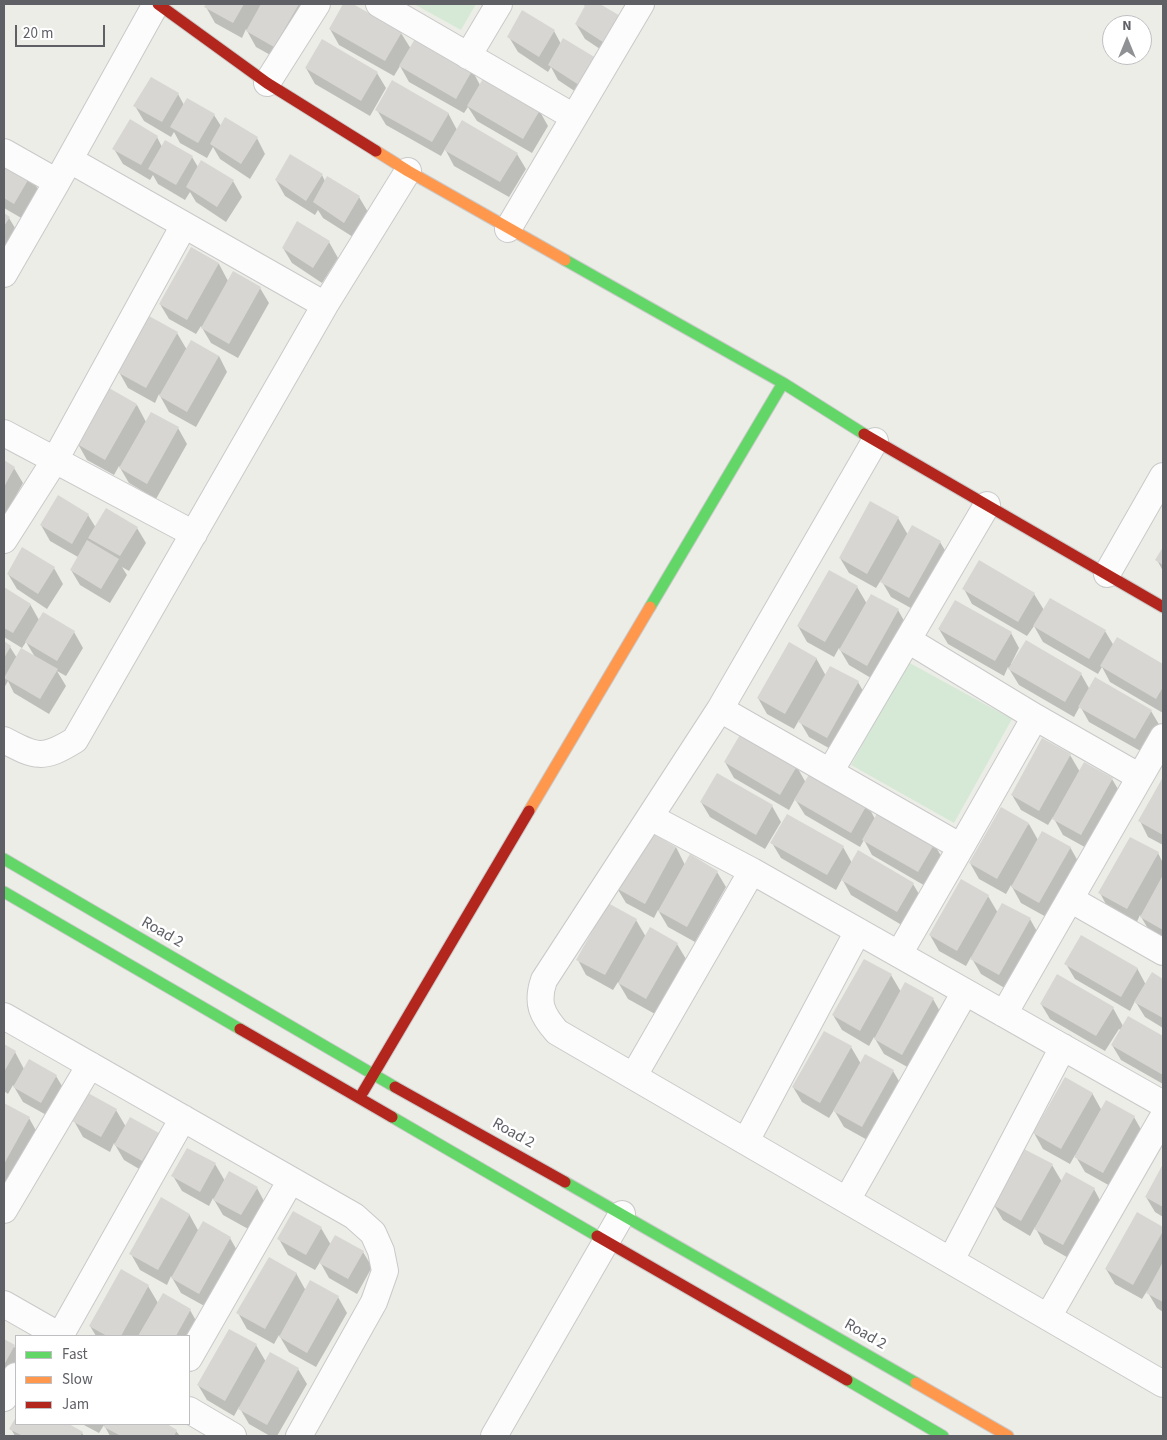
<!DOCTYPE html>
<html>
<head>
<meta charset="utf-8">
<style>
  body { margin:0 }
  #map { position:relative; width:1167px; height:1440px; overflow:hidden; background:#edede8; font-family:"Source Sans 3",sans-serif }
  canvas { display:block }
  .frame { position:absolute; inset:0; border:5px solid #5e6066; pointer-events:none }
  .legend { position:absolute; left:15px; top:1335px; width:175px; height:90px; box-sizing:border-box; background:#fff; border:1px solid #bfbfc2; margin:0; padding:6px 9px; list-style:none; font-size:15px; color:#5e6066 }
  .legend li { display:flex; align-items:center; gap:10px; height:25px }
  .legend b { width:25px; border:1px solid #bfbfc2 }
  .north { position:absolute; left:1102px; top:15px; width:50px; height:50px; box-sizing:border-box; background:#fff; border:1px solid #bfbfc2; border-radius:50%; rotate:0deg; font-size:14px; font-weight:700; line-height:20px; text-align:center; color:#5e6066 }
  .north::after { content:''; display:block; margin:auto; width:18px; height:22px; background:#909194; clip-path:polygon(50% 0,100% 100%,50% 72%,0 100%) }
  .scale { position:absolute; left:15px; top:25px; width:90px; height:22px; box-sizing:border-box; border:2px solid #5e6066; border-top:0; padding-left:6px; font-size:15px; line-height:18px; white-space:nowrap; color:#5e6066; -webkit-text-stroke:4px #fff; paint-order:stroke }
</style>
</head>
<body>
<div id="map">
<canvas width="1167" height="1440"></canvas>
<div class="frame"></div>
<ul class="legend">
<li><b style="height:6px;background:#63d668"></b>Fast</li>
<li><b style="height:6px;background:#ff974d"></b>Slow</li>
<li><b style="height:6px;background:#b3261e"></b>Jam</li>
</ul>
<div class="north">N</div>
<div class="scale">20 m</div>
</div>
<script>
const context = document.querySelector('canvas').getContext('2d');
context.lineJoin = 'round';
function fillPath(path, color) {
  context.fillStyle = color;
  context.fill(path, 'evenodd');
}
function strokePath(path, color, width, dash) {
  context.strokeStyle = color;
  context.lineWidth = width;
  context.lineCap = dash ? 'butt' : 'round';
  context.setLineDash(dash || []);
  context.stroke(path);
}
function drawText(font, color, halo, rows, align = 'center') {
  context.font = font + ' "Source Sans 3",sans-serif';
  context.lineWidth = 5;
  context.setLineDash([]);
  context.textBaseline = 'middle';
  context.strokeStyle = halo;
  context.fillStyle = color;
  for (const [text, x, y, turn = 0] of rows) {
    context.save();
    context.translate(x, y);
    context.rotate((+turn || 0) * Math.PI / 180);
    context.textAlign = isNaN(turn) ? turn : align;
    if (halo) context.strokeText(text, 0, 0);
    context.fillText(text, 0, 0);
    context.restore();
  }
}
const green = new Path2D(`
  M414,4H476L461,30Z
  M908,662L1012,719L954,823L851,765Z`);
const shadow = new Path2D(`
  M208,4H313L283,62L256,47L246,29L242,38L215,23L206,7Z
  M345,4H351L401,33L411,49L472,70L480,85L539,110L548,126L532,153L477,121L468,107L464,113L409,82L400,66L394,76L339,45L330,29Z
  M581,4H597L621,18L615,59L585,39L576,24L586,6Z
  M554,31L561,44L588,100L558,80L551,67L548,72L518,52L509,37Z
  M306,68L377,73L386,88L370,116L315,84Z
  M178,94L184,105L214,115L221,126L257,138L265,154L250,179L220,159L213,147L207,158L180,143L174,132L171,137L144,121L135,106Z
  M377,110L448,113L457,130L517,154L526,169L509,197L454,166L445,149L441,156L386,125Z
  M157,137L162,147L165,142L192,157L198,167L233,181L242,197L226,222L196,202L190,192L185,200L158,184L153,175L150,180L123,164L114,149Z
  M4,160L30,176L39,191L23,219L4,208Z
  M322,175L325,181L359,197L368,212L353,237L323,218L318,210L315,215L285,196L276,180Z
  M4,215L9,218L18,233L4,256Z
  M329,242L338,258L322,283L292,263L283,248Z
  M192,249L219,264L228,281L260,288L269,303L238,358L211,343L201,326L196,334L169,319L160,304Z
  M177,333L187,350L219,356L227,372L196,427L169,412L159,394L155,403L128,388L119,372Z
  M137,405L146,422L151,413L178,428L187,444L156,499L129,483L119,466L114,475L87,460L78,444Z
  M4,462L14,468L23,483L4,517Z
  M58,497L88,515L96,528H137L146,543L129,571L122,567L127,575L110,603L80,585L71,570L78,557L50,541L41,525Z
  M898,518L908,535L940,542L949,557L918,612L891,597L881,580L876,588L849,573L840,558Z
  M1163,549V571L1157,560Z
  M54,568L63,584L47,609L17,589L8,574Z
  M857,587L867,604L871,595L898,610L907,626L876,681L849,665L839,648L834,657L807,642L798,626Z
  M4,589L30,604L39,620L74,632L83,648L66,676L57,671L66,686L49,714L14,693L8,681L4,688V643L10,647L17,658L35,657L26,642L22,648L4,637Z
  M964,589L1034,594L1044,610L1105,631L1114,646L1117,639L1163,666V713L1110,682L1102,667L1098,674L1043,642L1034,626L1027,636L972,604Z
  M939,629L1011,633L1019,648L1011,664L1081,674L1090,690L1151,711L1160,726L1144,753L1089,722L1080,706L1074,717L1019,685L1008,667L1004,676L948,644Z
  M816,658L826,676L858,682L867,698L836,752L809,737L799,720L794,729L767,714L758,698Z
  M1070,755L1080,772L1112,779L1121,794L1090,850L1063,835L1053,817L1048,825L1021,810L1012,795Z
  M725,762L797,767L806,783L867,804L875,819L934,844L943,859L927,887L872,855L864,840L860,847L805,815L795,799L789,810L734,778Z
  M717,774L772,806L781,822L765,849L710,817L701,802Z
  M1163,779V845L1148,837L1140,821Z
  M1029,824L1038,840L1070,847L1079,863L1048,918L1021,903L1011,885L1006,894L979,879L970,863Z
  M772,843L843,847L852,863L913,884L922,899L905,927L851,895L842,879L836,890L781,858Z
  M676,847L685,865L717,872L726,887L695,942L668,927L658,910L654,918L626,903L617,888Z
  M1158,853L1163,863V940L1150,932L1140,915L1136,924L1108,908L1100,893Z
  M988,896L998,913L1030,919L1039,935L1008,990L981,974L971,957L966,966L939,951L930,935Z
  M636,920L646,937L677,944L686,959L655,1014L628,999L618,982L613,990L586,975L578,960Z
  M864,960L891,975L901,992L933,999L942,1015L911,1069L884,1054L874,1037L869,1046L842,1030L833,1015Z
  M1066,964L1137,968L1146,985L1152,974L1163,980V1028L1145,1017L1135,1001L1130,1011L1075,979Z
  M1041,1004L1113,1008L1123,1026L1128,1017L1163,1037V1084L1121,1060L1112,1045L1121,1030L1119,1029L1105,1051L1050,1019Z
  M4,1046L15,1052L24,1069L56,1076L65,1091L50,1117L23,1102L13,1085L8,1094L4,1091Z
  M851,1047L861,1064L893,1071L902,1086L871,1142L844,1127L834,1110L829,1118L802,1102L793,1087Z
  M1092,1093L1102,1111L1134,1117L1143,1133L1112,1187L1085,1172L1075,1155L1070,1164L1043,1149L1034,1133Z
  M4,1104L29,1118L38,1134L4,1187Z
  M116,1110L126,1127L158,1134L166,1149L151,1176L124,1160L114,1143L110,1152L83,1137L74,1121Z
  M1025,1150L1052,1165L1062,1182L1094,1189L1102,1204L1072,1260L1044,1244L1035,1227L1030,1236L1003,1220L994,1205Z
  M215,1164L225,1181L257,1188L265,1203L250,1230L223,1215L213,1198L209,1206L182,1191L173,1176Z
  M1163,1167V1217L1155,1212L1146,1197Z
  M189,1214L199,1232L203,1223L230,1238L239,1254L208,1308L181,1293L171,1276L167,1285L140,1270L131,1254Z
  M1137,1214L1163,1228V1312L1157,1308L1147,1291L1142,1299L1115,1284L1106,1269Z
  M321,1228L331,1245L363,1252L372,1267L357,1294L329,1278L320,1262L315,1270L288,1255L279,1239Z
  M121,1271L148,1286L158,1303L190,1310L199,1326L189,1336H96L90,1326Z
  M296,1273L306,1291L338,1297L347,1313L316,1367L289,1352L279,1335L274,1344L247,1329L238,1313Z
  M4,1340L14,1346L16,1350V1373L4,1395Z
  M256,1345L266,1362L298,1369L307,1384L277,1436H270L249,1424L239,1407L234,1416L207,1400L198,1385Z
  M16,1419V1424H66L82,1433L84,1436H15L11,1429Z
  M82,1424H165L176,1431L180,1436H110L104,1425L99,1433Z`);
const building = new Path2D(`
  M206,4H244L233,23L204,7Z
  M261,4H299L274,47L246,31Z
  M343,4H353L402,32L385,61L329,29Z
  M586,4H600L622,17L606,44L575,24Z
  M522,10L555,30L539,57L507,37Z
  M416,37L473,69L456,99L399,66Z
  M563,38L596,58L579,85L548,65Z
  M322,39L378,72L361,101L305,68Z
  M151,77L179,93L162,122L133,106Z
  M484,77L540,110L523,139L467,106Z
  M392,80L449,113L432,142L375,110Z
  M187,98L215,114L198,143L170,127Z
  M225,117L258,137L241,164L210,144Z
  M130,119L158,136L141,165L112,149Z
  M462,120L518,153L500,182L444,150Z
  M165,140L193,156L176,185L148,169Z
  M290,154L323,174L306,201L275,180Z
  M4,159L31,175L14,204L4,198Z
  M201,160L234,180L217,207L186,187Z
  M327,176L360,196L344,223L313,202Z
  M4,213L10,217L4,226Z
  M297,221L330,241L313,268L282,248Z
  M191,247L219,263L187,320L159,304Z
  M233,271L261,287L229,344L201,328Z
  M149,316L178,332L146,388L117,372Z
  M191,340L219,356L187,412L159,396Z
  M109,388L137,404L105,460L77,444Z
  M151,412L179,427L147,484L119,468Z
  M4,460L15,467L4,487Z
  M58,495L89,514L72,544L40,525Z
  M870,501L899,517L867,574L839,558Z
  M106,508L138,527L120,556L88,538Z
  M912,525L941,541L909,598L880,582Z
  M87,540L119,559L101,589L70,570Z
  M22,547L55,567L38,594L7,574Z
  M1163,547V565L1155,560Z
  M979,560L1035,593L1018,622L962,589Z
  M829,570L858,586L825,642L797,626Z
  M4,587L31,604L13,633L4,628Z
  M871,594L899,609L867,666L839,650Z
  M1050,598L1106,630L1089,659L1033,626Z
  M955,600L1012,632L995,661L938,629Z
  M43,612L75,631L57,661L25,642Z
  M1117,637L1163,664V687L1156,699L1100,666Z
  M1026,640L1082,673L1065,702L1008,669Z
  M4,641L11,646L4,658Z
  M789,642L817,658L785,714L757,698Z
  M21,648L58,669L40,699L4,678Z
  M830,666L859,681L827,738L798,722Z
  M1095,677L1152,710L1135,739L1078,707Z
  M741,733L797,766L780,795L724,762Z
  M1042,738L1071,754L1039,811L1011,795Z
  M1084,762L1113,778L1081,835L1052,819Z
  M811,771L868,803L851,833L794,800Z
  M717,773L773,805L756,835L700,802Z
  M1163,777V835L1138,821Z
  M1001,807L1029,823L997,879L969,863Z
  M879,810L935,843L918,872L862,840Z
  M787,814L844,846L827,875L770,843Z
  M648,831L676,847L645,904L616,888Z
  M1042,831L1071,847L1039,903L1011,887Z
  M1130,837L1159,852L1127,909L1098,893Z
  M858,850L914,883L897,912L841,880Z
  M690,854L718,871L687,927L658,911Z
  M1163,875V930L1140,917Z
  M961,879L989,895L957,951L929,935Z
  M608,903L637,919L605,975L576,960Z
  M1002,903L1031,918L999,975L970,959Z
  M650,927L678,943L646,999L618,983Z
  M1081,935L1138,968L1121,997L1064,964Z
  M864,959L892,974L860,1031L832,1015Z
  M1152,972L1163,979V1018L1134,1002Z
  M1057,974L1114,1007L1096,1036L1040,1004Z
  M905,982L934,998L902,1055L874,1039Z
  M1128,1016L1163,1036V1075L1111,1045Z
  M824,1031L852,1046L820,1103L792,1087Z
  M4,1044L16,1051L4,1072Z
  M865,1054L894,1070L862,1127L833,1111Z
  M29,1059L57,1075L41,1103L13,1087Z
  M1065,1077L1093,1093L1061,1149L1033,1133Z
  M88,1093L117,1109L101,1137L72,1121Z
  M1106,1100L1135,1116L1103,1173L1074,1157Z
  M4,1103L30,1117L4,1164Z
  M130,1117L159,1133L142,1161L114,1145Z
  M187,1148L216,1163L200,1192L171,1176Z
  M1024,1149L1053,1164L1021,1221L993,1205Z
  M1163,1164V1207L1145,1197Z
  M229,1171L258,1187L241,1215L213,1200Z
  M1066,1172L1095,1188L1063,1245L1034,1229Z
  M161,1197L190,1214L158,1270L129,1254Z
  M293,1211L322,1227L306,1255L277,1239Z
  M1137,1212L1163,1227V1231L1133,1285L1105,1269Z
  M203,1221L231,1237L199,1294L171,1278Z
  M335,1235L364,1251L348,1279L319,1263Z
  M269,1257L297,1273L265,1329L236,1313Z
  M1163,1262V1302L1146,1293Z
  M121,1269L149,1285L121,1336H107L89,1326Z
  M310,1280L339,1296L307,1353L279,1337Z
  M163,1293L191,1309L176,1336H138Z
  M229,1329L257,1344L225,1401L197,1385Z
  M4,1339L15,1345L4,1365Z
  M270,1352L299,1368L267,1425L238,1409Z
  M16,1417V1424H69L83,1432L80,1436H23L9,1429Z
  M105,1424H167L177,1430L174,1436H121L104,1427Z`);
const street = new Path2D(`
  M379,4L574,117
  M468,56L499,4
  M267,83L317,4
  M4,152L57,182L156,4
  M70,160L325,305
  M508,229L641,4
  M4,274L57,182
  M4,433L194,534
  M4,540L55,460L184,225
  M1107,574L1163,476
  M908,640L1035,717
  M720,709L875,441
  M4,740C36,757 43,760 75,740L325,305L408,171
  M830,772L987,505
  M1140,777L1035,717L961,847L720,709L544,980C536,1003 542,1015 557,1032L1163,1384
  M650,817L752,871L1163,1104
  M1070,899L1163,952
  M899,954L961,847
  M1004,1014L1163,737
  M4,1016L354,1216L373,1233L381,1251L385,1271L374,1302L299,1436
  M635,1077L640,1065L752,871
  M746,1141L858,931
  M847,1200L965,992
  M4,1210L90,1065
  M951,1260L1063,1047
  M4,1304L60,1336
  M1048,1317L1163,1117
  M60,1336L183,1118
  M189,1358L291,1180
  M4,1398L16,1376
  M189,1410L233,1436
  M494,1436L622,1214`);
const fast = new Path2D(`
  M565,260L783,383L864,434
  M650,607L783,383
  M4,859L395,1087
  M4,892L240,1029
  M392,1117L597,1236
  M565,1182L916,1383
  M847,1380L943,1436`);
const slow = new Path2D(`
  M376,151L408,171L565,260
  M529,811L650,607
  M916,1383L1008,1436`);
const jam = new Path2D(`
  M158,4L267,83L376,151
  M864,434L1163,607
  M240,1029L392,1117
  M395,1087L565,1182
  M363,1092L529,811
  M597,1236L847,1380`);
const streetNames = [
  ["Road 2",162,933,30],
  ["Road 2",513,1134,29],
  ["Road 2",865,1335,30]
];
fillPath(green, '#d6e9d6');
fillPath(shadow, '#0003');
fillPath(building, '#d7d6d3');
strokePath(street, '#c9c9c9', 28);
strokePath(fast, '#cacaca', 13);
strokePath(slow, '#cacaca', 13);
strokePath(jam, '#cacaca', 13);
strokePath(street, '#fcfcfc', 26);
strokePath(fast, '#63d668', 11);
strokePath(slow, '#ff974d', 11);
strokePath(jam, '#b3261e', 11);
drawText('16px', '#5e6066', '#fff', streetNames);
</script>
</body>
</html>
